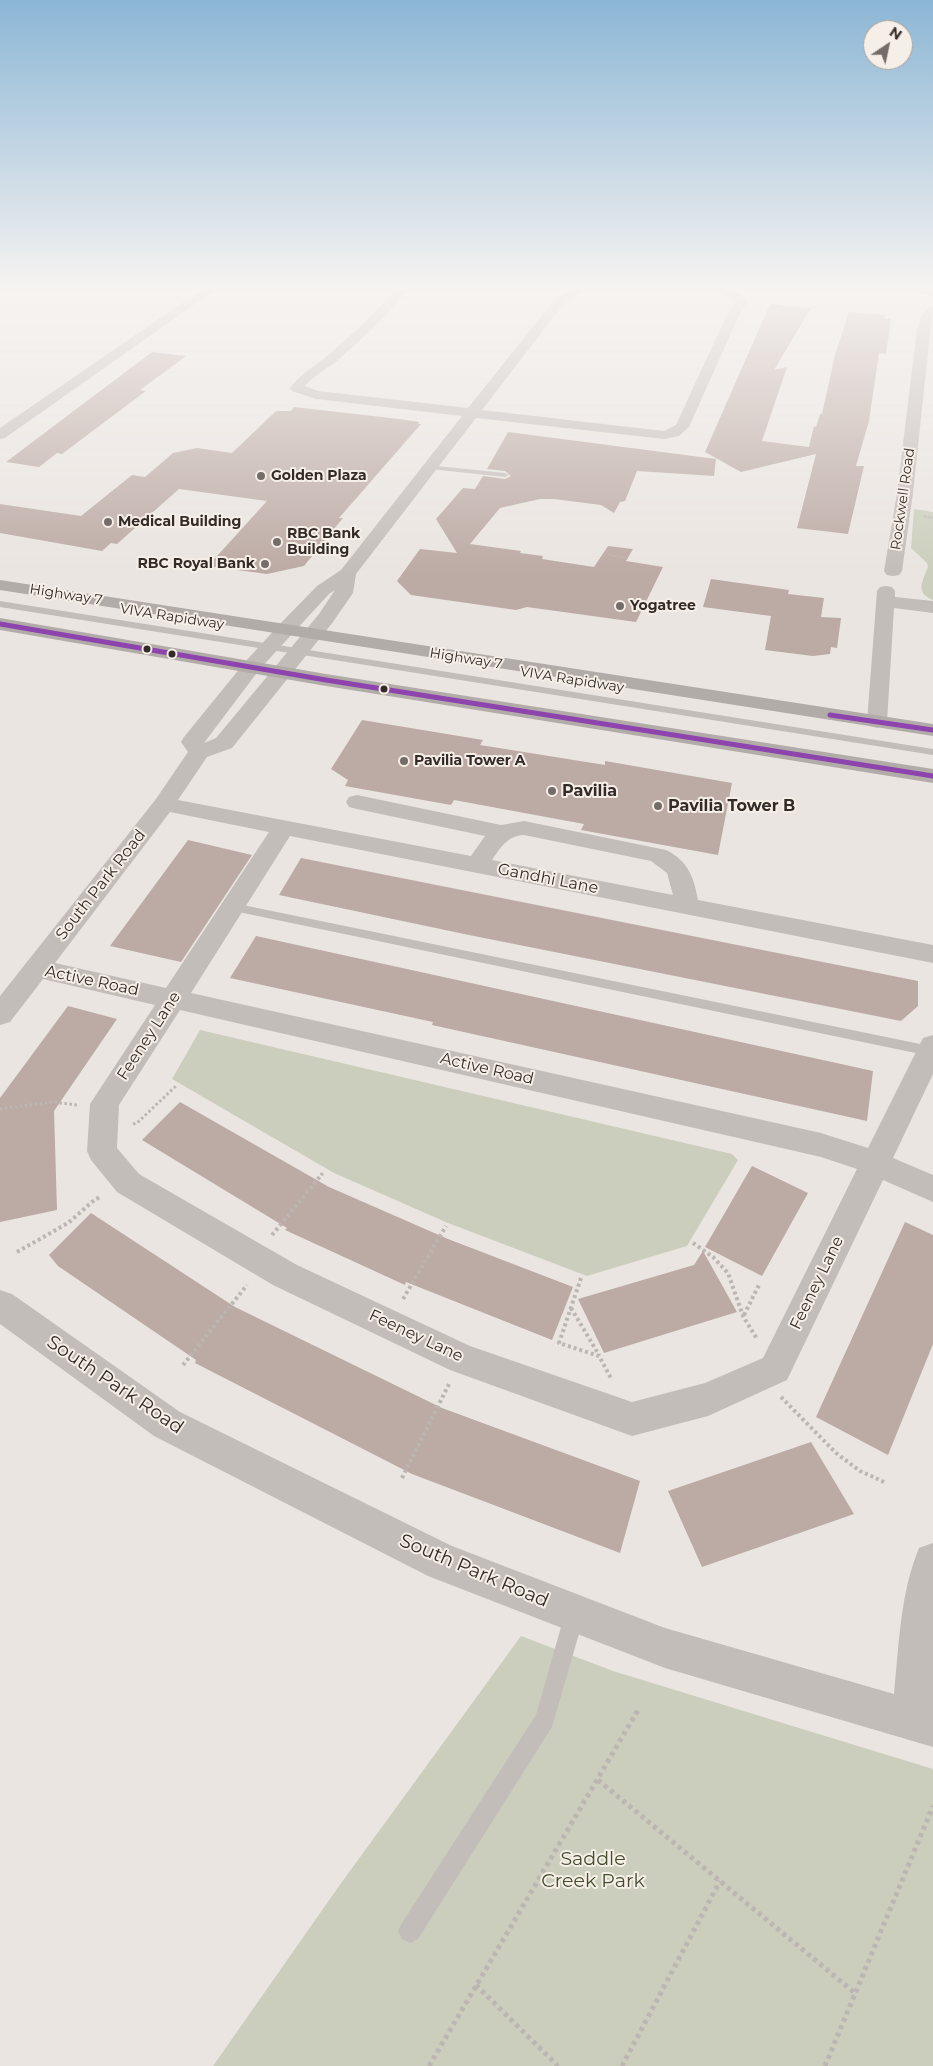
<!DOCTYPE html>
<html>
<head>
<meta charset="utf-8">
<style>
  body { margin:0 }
  #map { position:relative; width:933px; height:2066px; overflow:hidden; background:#eae5e0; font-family:Montserrat,sans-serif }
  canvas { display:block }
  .north { position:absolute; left:863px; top:20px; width:50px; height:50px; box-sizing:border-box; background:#f6efe7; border:1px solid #a8a19b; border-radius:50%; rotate:34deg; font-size:14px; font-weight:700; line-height:20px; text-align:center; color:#332b28 }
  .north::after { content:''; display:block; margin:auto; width:18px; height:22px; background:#736c68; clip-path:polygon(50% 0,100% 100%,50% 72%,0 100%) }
</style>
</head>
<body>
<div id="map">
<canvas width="933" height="2066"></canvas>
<div class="north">N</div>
</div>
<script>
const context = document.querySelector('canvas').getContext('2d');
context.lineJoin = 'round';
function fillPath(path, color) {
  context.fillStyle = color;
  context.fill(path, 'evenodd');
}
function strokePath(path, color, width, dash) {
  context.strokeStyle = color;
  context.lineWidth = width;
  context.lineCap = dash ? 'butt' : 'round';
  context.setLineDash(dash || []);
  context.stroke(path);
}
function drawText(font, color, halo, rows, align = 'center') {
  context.font = font + ' Montserrat,sans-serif';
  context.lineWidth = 4;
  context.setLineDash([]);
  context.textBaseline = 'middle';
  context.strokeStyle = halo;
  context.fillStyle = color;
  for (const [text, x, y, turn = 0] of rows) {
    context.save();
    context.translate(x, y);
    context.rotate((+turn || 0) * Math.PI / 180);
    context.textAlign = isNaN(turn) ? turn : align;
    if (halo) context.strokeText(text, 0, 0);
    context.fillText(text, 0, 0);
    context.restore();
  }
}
const green = new Path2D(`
  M914,509L933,512V600C914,592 923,581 928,567L927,563L911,548Z
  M200,1030L732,1154L738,1160L687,1246L587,1276L448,1223L334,1173L172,1079Z
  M521,1636L613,1671L933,1769V2066H213L339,1886Z`);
const building = new Path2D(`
  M770,304L811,308L774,370L787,367L762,441L809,447L814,426L816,427L820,414H822L835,355L849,312L885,315L884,318L891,319L886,354L879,353L869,421L856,466H864L848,534L797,528L816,454L741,472L705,452Z
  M152,352L186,356L140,390L146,391L62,454L57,453L39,467L6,462Z
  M294,407L399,419L419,422L418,424H421L339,518H343L304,566L267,574L208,566L267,501L179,489L117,544L111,543L102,551L0,533V504L81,516L132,475L145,477L173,453L197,448L232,453L276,411H291Z
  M508,432L716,459L714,476L637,471L625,501L620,502L614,513L601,505L554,499H540L500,508L470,544L521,551L520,553L543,556L542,559L594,567L608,546L633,549L626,561L663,567L636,622L527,607L516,610L411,595L397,581L420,549L457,553L436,519L463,488L475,489L483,476L505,479L511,476L505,471L487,469Z
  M711,579L789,590L788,594L824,598L821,617L841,618L837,648L831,647L830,654L813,656L765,650L771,616L703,607Z
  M362,720L483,740L480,745L605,765V761L732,783L718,855L581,830L584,824L454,800L451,805L345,786L348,780L331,769Z
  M188,840L252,855L181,962L110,946Z
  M301,858L918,981V1006L901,1021L469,935L279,895Z
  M256,936L873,1071L867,1121L432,1025L433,1022L230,978Z
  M68,1006L117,1019L54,1111L57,1210L0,1222V1098Z
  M180,1102L329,1187L448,1239L573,1287L552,1340L406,1282L405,1285L285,1230L287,1228L142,1140Z
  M752,1166L808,1193L762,1276L705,1247Z
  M91,1213L235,1307L442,1408L640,1481L620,1553L412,1474L195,1363L196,1360L58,1266L49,1255Z
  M905,1222L933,1235V1344L888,1455L816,1417Z
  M703,1251L737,1312L604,1353L578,1299L694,1265Z
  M811,1442L854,1514L702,1567L668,1491Z`);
const pathFar3 = new Path2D(`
  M924,516L933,518
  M609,555L628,558`);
const pathFar2 = new Path2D(`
  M0,1109L52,1102L77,1105
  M133,1124L137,1123L177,1085
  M321,1175L324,1172`);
const pathFar1 = new Path2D(`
  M272,1235L322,1174
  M693,1243L713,1257L728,1273L743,1316L757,1339
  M17,1252L68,1223L92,1202L101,1196
  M581,1278L559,1343L599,1356L612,1380
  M403,1299L446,1226
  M571,1308L599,1355
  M744,1315L760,1283
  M183,1365L247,1285
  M781,1397L836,1453L860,1471L884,1482
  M402,1478L449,1384`);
const path = new Path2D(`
  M598,1780L855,1993
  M476,1985L558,2066
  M429,2066L638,1710
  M622,2066L720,1881
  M825,2066L933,1806`);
const lane = new Path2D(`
  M427,465L505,473L509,475L505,477L430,469L426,467Z
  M0,601L933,749V755L0,607Z
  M233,903L930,1046L933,1047V1055L930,1056L229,910L227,907L229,904Z
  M575,1603L582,1606L585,1613L552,1727L418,1939L410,1943L402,1939L398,1931L402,1923L536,1715L565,1613L568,1606Z`);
const street = new Path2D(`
  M208,285H222L5,438L0,439V428Z
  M379,285H431L420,291L405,293C385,318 362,339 338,360C328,368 312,377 305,386L318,391L468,408L554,300L577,285H591L562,306L482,410L664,431L676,425L728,312L736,302L705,285C721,285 739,288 748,302L740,313L689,427L679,436L664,439L476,418L356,574L353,593L333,622L232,748L207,757L178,800L471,856L485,836L357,809L349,807L346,802L349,797L357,795L501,825L524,821L666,850C688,861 694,877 698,900L933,945V963L290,836L191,993L821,1133L868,1148L923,1038L933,1035V1074L893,1158L933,1175V1202L883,1180L787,1380L708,1416L632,1436L450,1370L273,1285L117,1192L91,1160L87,1151L90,1104L155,1005L43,979L10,1022L0,1025V996L156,799L188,752L181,742L184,737L245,662L279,625L317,586L341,570L462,416L316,399L292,391L290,388C301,373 314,367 328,355C351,335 374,315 393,292L382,289ZM335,590L319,614L216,738L204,743L259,670L329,594ZM170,812L269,832L166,988L55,963ZM524,835L651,861L667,873L673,895L492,860C501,847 507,836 524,835ZM180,1010L821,1157L857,1169L763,1358L705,1383L632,1402L470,1346L297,1265L139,1174L117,1148L119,1105Z
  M933,306L913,493L902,571L899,575L893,576L887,575L884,571L897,493L917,329C920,320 923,309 933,306Z
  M886,586L892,587L895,591V597L933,601V613L894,608L887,722L884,726L877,728L870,726L867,722L877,591L880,587Z
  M0,1290L12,1294L180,1412L452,1546L665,1628L894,1694C899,1645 900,1594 919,1548L933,1543V1747L665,1668L428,1576L154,1436L0,1324Z`);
const secondary = new Path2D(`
  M894,285H917L933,288V296L896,287Z`);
const primary = new Path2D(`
  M0,580L933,724V736L0,590Z
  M0,618L326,674L933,769V783L326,686L0,630Z`);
const bus1Far1 = new Path2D(`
  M0,624L7,625`);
const bus1 = new Path2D(`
  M0,624L326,680L933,776
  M830,715L933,730`);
const markers = [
  [261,476,5,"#736c68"],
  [108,522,5,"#736c68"],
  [277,542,5,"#736c68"],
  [265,564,5,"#736c68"],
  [620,606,5,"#736c68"],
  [147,649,4.5,"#332b28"],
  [172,654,4.5,"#332b28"],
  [384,689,4.5,"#332b28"],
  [404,761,5,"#736c68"],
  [552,791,5,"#736c68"],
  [658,806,5,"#736c68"]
];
const farPoinames = [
  ["Golden Plaza",271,476],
  ["Medical Building",118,522],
  ["RBC Bank",287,534],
  ["Building",287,550],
  ["RBC Royal Bank",255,564,"right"],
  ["Yogatree",630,606],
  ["Pavilia Tower A",414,761]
];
const farStreetnames = [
  ["Rockwell Road",903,499,-82],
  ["Highway 7",66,595,9],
  ["VIVA Rapidway",172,617,9],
  ["Highway 7",466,659,9],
  ["VIVA Rapidway",572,680,9]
];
const poiNames = [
  ["Pavilia",562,791],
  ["Pavilia Tower B",668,806]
];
const streetNames = [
  ["Gandhi Lane",548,879,11],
  ["South Park Road",101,885,-52],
  ["Active Road",92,981,12],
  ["Feeney Lane",149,1036,-57],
  ["Active Road",487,1069,13],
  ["Feeney Lane",817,1283,-64],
  ["Feeney Lane",416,1336,25]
];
const nearStreetnames = [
  ["South Park Road",115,1385,34],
  ["South Park Road",474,1571,23]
];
const nearParknames = [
  ["Saddle",593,1859],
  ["Creek Park",593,1881]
];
fillPath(green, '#cbcebc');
fillPath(building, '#bcaaa4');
strokePath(pathFar3, '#bcb6b2', 2, [1, 1]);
strokePath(pathFar2, '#bcb6b2', 3, [2.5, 2.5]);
strokePath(pathFar1, '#bcb6b2', 4, [3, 3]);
strokePath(path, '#bcb6b2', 5, [4, 4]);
fillPath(lane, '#c3bdb9');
fillPath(street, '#c3bdb9');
fillPath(secondary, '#b4aeaa');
fillPath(primary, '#b2aca8');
strokePath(bus1Far1, '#8e44ad', 4);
strokePath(bus1, '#8e44ad', 5);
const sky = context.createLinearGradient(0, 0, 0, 574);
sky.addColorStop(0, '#8bb6d5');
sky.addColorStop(0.5, '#f6f3f1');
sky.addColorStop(1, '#f6f3f100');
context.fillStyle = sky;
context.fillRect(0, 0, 933, 574);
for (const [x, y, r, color] of markers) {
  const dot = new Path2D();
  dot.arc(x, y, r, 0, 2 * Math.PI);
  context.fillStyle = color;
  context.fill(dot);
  strokePath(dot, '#f6efe7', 2);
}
drawText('bold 14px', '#332b28', '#f6efe7', farPoinames, 'left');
drawText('14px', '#332b28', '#f6efe7', farStreetnames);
drawText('bold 16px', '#332b28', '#f6efe7', poiNames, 'left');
drawText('16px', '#332b28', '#f6efe7', streetNames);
drawText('19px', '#332b28', '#f6efe7', nearStreetnames);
drawText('19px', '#434e2f', '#f6efe7', nearParknames);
</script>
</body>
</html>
